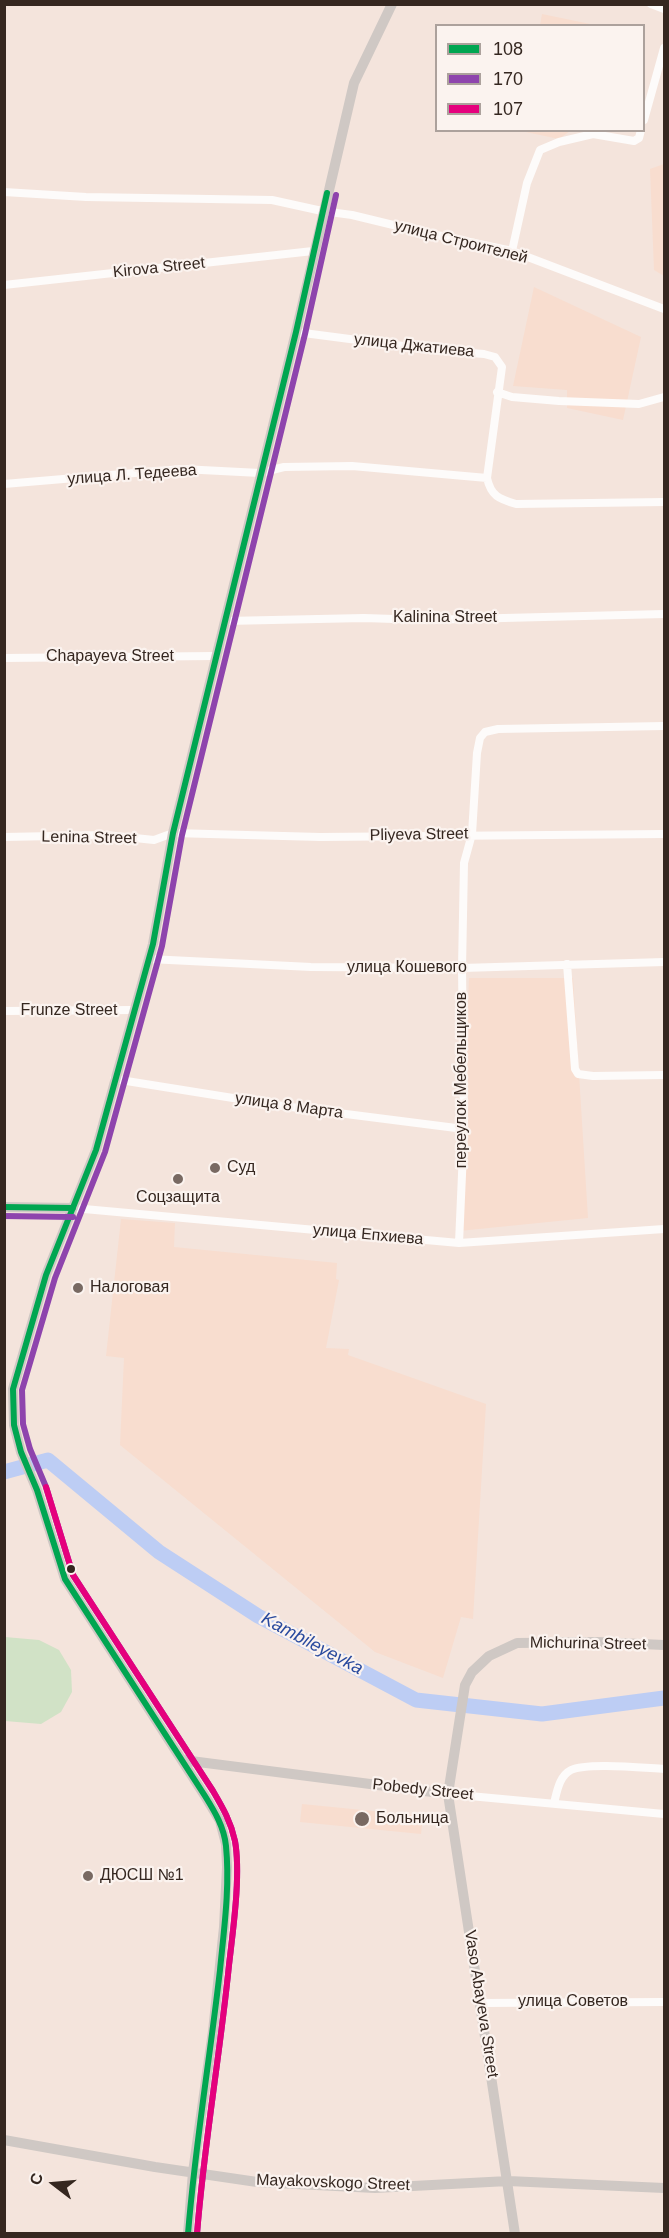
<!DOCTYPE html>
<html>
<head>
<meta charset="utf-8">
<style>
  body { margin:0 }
  #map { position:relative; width:669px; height:2238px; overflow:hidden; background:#f4e4dc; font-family:Arial,sans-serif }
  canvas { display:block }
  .frame { position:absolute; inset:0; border:6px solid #352720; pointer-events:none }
  .legend { position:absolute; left:435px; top:24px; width:210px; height:108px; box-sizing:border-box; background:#fbf3ef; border:2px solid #aca19c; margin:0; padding:8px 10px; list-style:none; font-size:18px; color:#352720 }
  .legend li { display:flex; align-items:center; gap:12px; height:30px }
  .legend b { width:30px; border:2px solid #aca19c }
  .north { position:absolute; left:24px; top:2154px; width:60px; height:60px; -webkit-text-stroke:4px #fbf3ef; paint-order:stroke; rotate:286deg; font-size:16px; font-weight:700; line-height:24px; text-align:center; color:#352720 }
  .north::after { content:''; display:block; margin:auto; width:21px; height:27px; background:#352720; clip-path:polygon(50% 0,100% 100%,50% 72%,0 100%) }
</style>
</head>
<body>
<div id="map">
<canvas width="669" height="2238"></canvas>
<div class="frame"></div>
<ul class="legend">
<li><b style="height:8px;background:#00a651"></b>108</li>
<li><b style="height:8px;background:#8e44ad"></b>170</li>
<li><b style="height:8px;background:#e5007d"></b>107</li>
</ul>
<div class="north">С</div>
</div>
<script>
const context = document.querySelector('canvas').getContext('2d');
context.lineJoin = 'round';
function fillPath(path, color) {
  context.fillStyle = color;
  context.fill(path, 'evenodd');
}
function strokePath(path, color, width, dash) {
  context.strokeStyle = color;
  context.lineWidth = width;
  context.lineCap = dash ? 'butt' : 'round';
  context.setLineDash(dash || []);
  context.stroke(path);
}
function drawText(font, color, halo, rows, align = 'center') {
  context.font = font + ' Arial,sans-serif';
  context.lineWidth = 4.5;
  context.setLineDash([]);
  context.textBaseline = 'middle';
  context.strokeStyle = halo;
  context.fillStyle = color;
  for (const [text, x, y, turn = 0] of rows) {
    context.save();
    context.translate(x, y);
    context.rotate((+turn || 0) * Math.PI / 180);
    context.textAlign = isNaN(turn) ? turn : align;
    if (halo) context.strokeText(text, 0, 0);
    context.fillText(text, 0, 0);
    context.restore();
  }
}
const built = new Path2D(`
  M542,14L595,25H540Z
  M521,131H570L559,139Z
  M664,164V276L654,270L650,169Z
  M534,287L641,337L623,420L567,408V390L513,386Z
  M469,978H573L588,1218L459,1231Z
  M121,1219L175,1223L174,1247L337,1263L336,1279L339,1280L326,1348L349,1349L348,1355L486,1404L473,1619L461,1617L443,1678L375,1652L120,1445L124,1358L106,1356Z
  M302,1804L423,1816L421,1834L300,1822Z`);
const green = new Path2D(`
  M5,1637L39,1640L59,1650L71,1670L72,1692L61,1712L41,1724L5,1721Z`);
const river = new Path2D(`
  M4,1472L48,1460L159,1552L258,1616L416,1700L542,1714L664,1698`);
const street = new Path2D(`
  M651,4L664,9
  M644,120L664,48
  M4,192L86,197L272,200L322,211L352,215L418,231L512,251L664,309
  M512,251L527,183L540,150L559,142L593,134L634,141L639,138L641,130
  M4,285L313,251
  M296,332L434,350L484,354L495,357L502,367L487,478
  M497,392L512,397L559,401L639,404L664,397
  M4,484L182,469L260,473L284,467L352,466L487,478C491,496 499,499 516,504L664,502
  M226,621L364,618L424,620L664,614
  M4,658L215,656
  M4,837L106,835L154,840L173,833L320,837L664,834
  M149,959L311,967L462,968L664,962
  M567,964L575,1069L578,1074L593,1076L664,1075
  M4,1011L133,1010
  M114,1079L283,1106L464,1129
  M73,1208L459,1243L664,1229
  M459,1243L464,1129L462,968L464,863L472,834L477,753L480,738L485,732L498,729L664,726
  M448,1794L664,1814
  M554,1803C557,1792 559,1776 571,1770C587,1762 644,1768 664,1769
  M481,2003L664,2002`);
const secondary = new Path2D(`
  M4,1207L73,1208
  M183,1760L448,1794
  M4,2140L155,2167L257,2182L375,2188L508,2181L664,2188
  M188,2234L193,2172L213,2031L224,1927L227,1867L226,1844L220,1821L205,1796L65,1579L37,1490L21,1452L14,1425L13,1389L46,1275L96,1150L153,944L173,833L296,332L354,83L392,4
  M515,2234L448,1794L465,1685L472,1672L489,1656L517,1643L597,1642L664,1645`);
const bus1 = new Path2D(`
  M4,1207L73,1208
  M188,2234C195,2145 210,2058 220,1970C224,1929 230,1887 226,1846C224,1827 215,1812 205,1796L65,1579L37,1490L21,1452L14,1425L13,1389L46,1275L96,1150L153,944L173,833L296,332L327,193`);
const bus2 = new Path2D(`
  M4,1216L73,1217
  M197,2234C204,2144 220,2055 229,1965C233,1930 241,1875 235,1841C231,1822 223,1808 213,1791L73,1575L46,1487L30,1449L23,1424L22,1390L55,1278L105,1152L162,946L182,835L305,334L336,195`);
const bus3 = new Path2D(`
  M46,1487L73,1575L213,1791C223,1808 231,1822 235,1841C241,1875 233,1930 229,1965C220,2055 204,2144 197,2234`);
const markers = [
  [215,1168,6,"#786962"],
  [178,1179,6,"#786962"],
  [78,1288,6,"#786962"],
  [71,1569,5,"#352720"],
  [362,1819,8,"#786962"],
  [88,1876,6,"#786962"]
];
const streetNames = [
  ["улица Строителей",461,242,14],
  ["Kirova Street",159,268,-6],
  ["улица Джатиева",414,346,6],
  ["улица Л. Тедеева",132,475,-4],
  ["Kalinina Street",445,618],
  ["Chapayeva Street",110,657],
  ["Pliyeva Street",419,835,-1],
  ["Lenina Street",89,838,1],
  ["улица Кошевого",407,968],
  ["Frunze Street",69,1011],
  ["переулок Мебельщиков",462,1080,-90],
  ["улица 8 Марта",289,1106,8],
  ["улица Епхиева",368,1235,5],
  ["Michurina Street",588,1644,1],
  ["Pobedy Street",423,1790,6],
  ["улица Советов",573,2002],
  ["Vaso Abayeva Street",481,2004,81],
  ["Mayakovskogo Street",333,2183,2]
];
const poiNames = [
  ["Суд",227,1168],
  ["Соцзащита",178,1198,"center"],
  ["Налоговая",90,1288],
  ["Больница",376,1819],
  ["ДЮСШ №1",100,1876]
];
const waterNames = [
  ["Kambileyevka",312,1644,28]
];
fillPath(built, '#f8ddcf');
fillPath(green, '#d1e2c6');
strokePath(river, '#bdcdf4', 15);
strokePath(street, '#fdfbfa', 8);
strokePath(secondary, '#cfc8c4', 10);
strokePath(bus1, '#00a651', 6);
strokePath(bus2, '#8e44ad', 6);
strokePath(bus3, '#e5007d', 6);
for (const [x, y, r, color] of markers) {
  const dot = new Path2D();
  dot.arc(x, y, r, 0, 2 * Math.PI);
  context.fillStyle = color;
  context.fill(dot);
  strokePath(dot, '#fbf3ef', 2);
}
drawText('16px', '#352720', '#fbf3ef', streetNames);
drawText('16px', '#352720', '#fbf3ef', poiNames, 'left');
drawText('italic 18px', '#294a9e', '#fbf3ef', waterNames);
</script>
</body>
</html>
